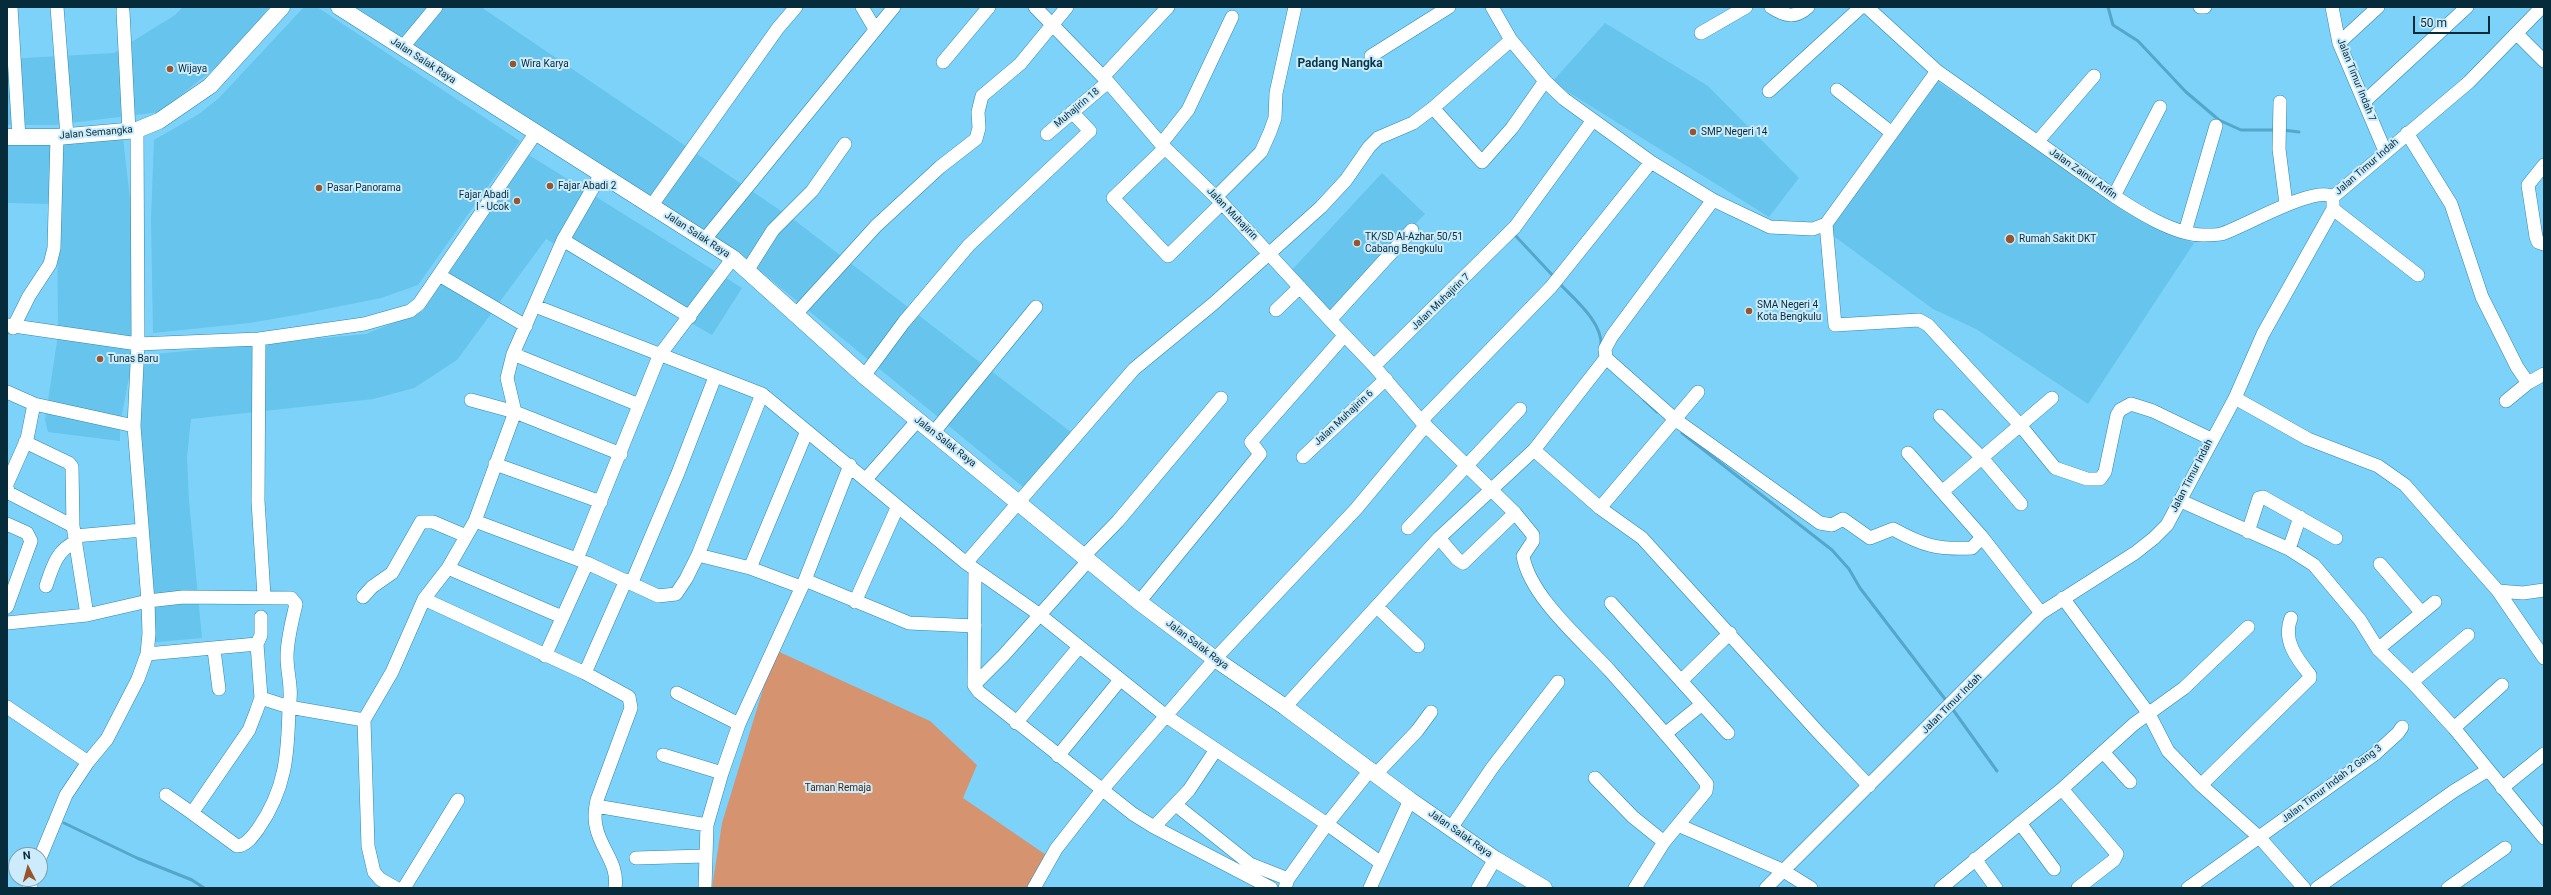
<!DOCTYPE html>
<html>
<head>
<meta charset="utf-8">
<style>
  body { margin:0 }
  #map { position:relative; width:2551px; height:895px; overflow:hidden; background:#7dd2f9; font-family:Roboto,sans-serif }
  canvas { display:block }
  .frame { position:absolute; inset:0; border:8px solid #062c3b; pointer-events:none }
  .north { position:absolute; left:8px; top:847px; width:40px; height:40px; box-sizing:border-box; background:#ccebfb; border:1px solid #7d9fae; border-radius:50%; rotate:354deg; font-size:11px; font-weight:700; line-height:16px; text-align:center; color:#062c3b }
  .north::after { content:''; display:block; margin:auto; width:14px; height:18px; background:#9a542a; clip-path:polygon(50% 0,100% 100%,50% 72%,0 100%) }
  .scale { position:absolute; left:2413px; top:16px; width:77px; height:18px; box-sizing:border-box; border:2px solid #062c3b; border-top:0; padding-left:5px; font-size:12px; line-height:14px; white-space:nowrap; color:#062c3b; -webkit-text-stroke:3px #ccebfb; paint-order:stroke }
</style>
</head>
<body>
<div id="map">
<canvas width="2551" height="895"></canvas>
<div class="frame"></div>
<div class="north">N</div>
<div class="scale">50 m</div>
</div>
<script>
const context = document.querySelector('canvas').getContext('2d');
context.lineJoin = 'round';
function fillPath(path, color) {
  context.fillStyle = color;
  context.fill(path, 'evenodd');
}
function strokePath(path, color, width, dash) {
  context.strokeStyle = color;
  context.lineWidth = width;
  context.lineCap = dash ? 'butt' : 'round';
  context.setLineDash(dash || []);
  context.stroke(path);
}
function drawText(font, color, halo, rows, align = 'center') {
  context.font = font + ' Roboto,sans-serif';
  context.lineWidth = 4;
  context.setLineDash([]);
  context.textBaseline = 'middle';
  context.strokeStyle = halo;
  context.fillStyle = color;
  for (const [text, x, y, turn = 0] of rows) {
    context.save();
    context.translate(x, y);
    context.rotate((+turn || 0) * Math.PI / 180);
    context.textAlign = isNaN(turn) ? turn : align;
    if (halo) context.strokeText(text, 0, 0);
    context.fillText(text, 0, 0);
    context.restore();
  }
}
const built = new Path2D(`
  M183,7H269L237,50L160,112L54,125H7V59L114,53L175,15Z
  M304,7H317L520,141L418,285L381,298L296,315L249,323L153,333L151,219L154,140L199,114L219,98Z
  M355,7H481L793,219L1076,436L1028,491L764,274Z
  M1605,23L1708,86L1799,178L1769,217L1552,82Z
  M1935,80L2150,226L2194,243L2088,404L1976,329L1933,309L1832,235L1830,226Z
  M7,138H123L132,216L136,341L120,424V441L48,432L45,420L58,335L57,204L7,203Z
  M529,155L742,288L712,335L546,239L457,360L414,388L373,399L191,419L187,457L189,501L202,638L146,643L131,428L144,355L366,334L423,311Z
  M1382,173L1425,214L1327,314L1290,272Z`);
const green = new Path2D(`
  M775,650L930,721L977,765L963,798L1049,857L1032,888H712L722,823Z`);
const stream = new Path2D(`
  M2108,7L2113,25L2138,41L2186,92L2219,120L2241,130H2277
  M2283,130L2299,132
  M1514,234L1555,278
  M1559,283C1574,299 1603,322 1601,346
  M1644,400L1657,412
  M1682,433L1832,550L1849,569L1860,588L1948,703
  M1951,707L1997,771
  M64,823L137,858L192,880L204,888`);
const minor = new Path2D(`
  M11,7L19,138
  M57,7L67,136
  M862,7L875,29
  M1035,7L1108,82L1161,144L1222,203L1330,320L1374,366L1421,421L1515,513L1533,535V541L1523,556C1530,597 1583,641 1610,671C1643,708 1676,745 1707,784L1706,791L1664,842L1635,888
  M1492,7L1511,40L1545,81L1564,99L1651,162L1713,200L1770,227L1813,229L1826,224L1937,71
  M1771,7C1785,16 1795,19 1808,7
  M1867,7L1937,71L2114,196C2137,211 2174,235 2203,235C2209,235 2216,235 2221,234C2242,228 2316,184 2333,197
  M2200,7H2205
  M2332,7L2339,43L2385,151
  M123,11L129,131
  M1701,33L1746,7
  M2517,34L2544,61
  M2339,43L2378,7
  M402,48L436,7
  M1371,56L1449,7
  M943,62L989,7
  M1103,77L1168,7
  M1837,90L1892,133
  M1769,91L1861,7
  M2280,102L2279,149L2286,204
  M2364,102L2467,7
  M1433,108L1482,162L1512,128L1545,81
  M2407,133L2451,204L2482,297L2517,367L2528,383
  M1047,134L1108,82
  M2038,141L2094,76
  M1161,144L1188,110L1232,17
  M1165,148L1113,198L1168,256L1222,203
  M2544,165L2528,185L2536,237L2538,242L2544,244
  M2114,196L2160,107
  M1216,197L1261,152L1270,132L1275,118L1276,93L1295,7
  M2333,197L2469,82L2542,7
  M652,205L778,28L796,7
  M2333,209L2418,275
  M1826,224L1835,325L1919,320L1928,325L2020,425L2055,468L2087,479H2100L2105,472L2117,415L2120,410L2131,404L2153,411L2211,439
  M2185,232L2216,126
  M705,239L894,7
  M563,240L690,317
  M747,271L773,230L812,191L845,144
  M439,275L526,326
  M535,306L762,394L966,563L1040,615L1166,716L1327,824L1381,863
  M1276,310L1300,287
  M797,313L876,226L940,167L976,139L979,128L978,112L982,96L1020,64L1067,7
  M1330,320L1412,230
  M7,325L138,344L259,339L364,324L410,311L419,304L535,134
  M13,328L29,296L50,264L54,248L57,137
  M259,339L258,501L264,596
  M513,354L639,405
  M1606,358L1676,420L1820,523L1832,525L1843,519L1870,538L1893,529C1922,545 1937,550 1972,548L1982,537
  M1374,366L1515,227L1593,120
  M864,376L904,322L969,245L1090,131L1072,112
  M7,392L34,404L134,426
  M2235,398L2308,439L2378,466L2405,485L2498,591L2523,593L2544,590
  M471,400L515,412L621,454
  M2506,401L2528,383L2544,374
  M1940,416L1982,458L2021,504
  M1421,421L1551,287L1651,162
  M934,432L1036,307
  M25,442L69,463L72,467L73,526L87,615
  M1534,450L1600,508L1642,538L1818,732L1869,786
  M1908,453L1982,537L2041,613
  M1303,457L1386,379
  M495,464L601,502
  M866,479L918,420
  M7,484L27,439L34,404
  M7,488L9,493L73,526
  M1943,491L2052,398
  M2181,501L2289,549L2314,565L2360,620L2378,649L2412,682L2454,728L2544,838
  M1600,508L1698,392
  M475,521L587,563L658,596L676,594L686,579L698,555L762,394
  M7,524L27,533L31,541L7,607
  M1408,528L1520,409
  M2248,532L2259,498L2263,497L2336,538
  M75,536L142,530
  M1439,538L1457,559L1463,563L1515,513
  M2289,549L2300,517
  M698,555L750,568
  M1083,557L1118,521L1221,398
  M577,559L659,356L733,258
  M966,563L1134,369L1213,304L1321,207L1346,180L1369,147L1378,138L1413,123L1433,108L1511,40
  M2380,564L2421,612
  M448,568L562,617
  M975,570L974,685L979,692L1133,814L1154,827L1271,888
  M805,580L909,623L975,626
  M632,582L678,473L715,377
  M46,586C52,568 57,549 76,542
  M801,587L750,568L807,431
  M2498,591L2544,658
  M363,597L372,587L392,573L421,522H433L466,536
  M2063,598L2149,714L2168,751L2201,785L2260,838L2304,888
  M424,599L585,673L629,697L631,708L597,800C595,809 594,817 596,826C600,849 619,863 615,888
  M855,602L897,508
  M1139,602L1260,454L1251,442L1344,336
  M1611,603L1728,733
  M1377,607L1418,646
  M7,623L87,615L148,601L183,597L291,598L296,604C292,622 287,639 287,657C287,674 293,689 289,707L364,720
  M2378,649L2435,602
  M214,650L219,689
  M147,654L257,644
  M545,656L587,563
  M585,673L626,580
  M1681,681L1730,633
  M2412,682L2468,635
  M974,685L1003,656L1088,561
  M677,693L739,724
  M7,707L88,762
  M1285,707L1439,538L1534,450L1606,358L1605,349L1612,336L1713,200
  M1016,723L1079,647
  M2454,728L2502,685
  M1665,734L1701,705
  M2103,752L2130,782
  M663,755L722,773
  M1058,756L1120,680
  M1377,773L1417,731L1431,712
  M1595,778L1633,817L1664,842
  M2201,785L2310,678V675C2297,659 2282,640 2291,618
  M2502,788L2544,754
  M2062,789L2117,854L2114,860L2078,888
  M166,795L192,813L249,730L256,712L261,698L257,644L261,635V617
  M1176,805L1250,864L1288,879
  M596,806L707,825
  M192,813L237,846C246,846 253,836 258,829C286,789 288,754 289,707L261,698
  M2020,823L2054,869
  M1678,825L1782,870L1811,888
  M1154,827L1189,790L1215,751
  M1451,828L1492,768L1558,682
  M40,858L66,795L88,762L107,739L138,679L147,654L149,634L148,601L134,426L138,344L137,130
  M636,858L705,856
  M1975,859L1996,888
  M29,888L33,879
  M396,888L380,879L374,872L368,846L364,720L392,672L424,599L448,568L475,521L515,412L507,378L513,354L563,240L601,174
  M404,888L458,800
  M705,888L707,825L722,773L739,724L805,580L850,465
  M1034,888L1056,849L1102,790L1215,659L1356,509L1426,425
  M1285,888L1288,879L1327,824L1371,769
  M1370,888L1410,800
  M1478,888L1495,859
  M1766,888L2041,613L2135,553L2154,538L2167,525L2235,398L2263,334L2333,209V197
  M1941,888L2062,789L2134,724L2184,688L2248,627
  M2188,888L2375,754L2398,733L2402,727
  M2317,888L2454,791L2488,770
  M2448,888L2505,848`);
const major = new Path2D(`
  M339,7L733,258L864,376L1139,602L1215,659L1285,707L1410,800L1495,859L1544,888
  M7,137H57L137,130L159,121L210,86L282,7`);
const markers = [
  [513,64,4,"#9a542a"],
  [170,69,4,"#9a542a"],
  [1693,132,4,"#9a542a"],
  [550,186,4,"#9a542a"],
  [319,188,4,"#9a542a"],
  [517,201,4,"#9a542a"],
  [2010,239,5,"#9a542a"],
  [1357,243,4,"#9a542a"],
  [1749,311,4,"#9a542a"],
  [100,359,4,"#9a542a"]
];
const streetNames = [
  ["Jalan Salak Raya",423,61,33],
  ["Jalan Timur Indah 7",2356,80,68],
  ["Muhajirin 18",1077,108,-40],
  ["Jalan Semangka",96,133,-5],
  ["Jalan Timur Indah",2367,167,-41],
  ["Jalan Zainul Arifin",2083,174,35],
  ["Jalan Muhajirin",1232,214,46],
  ["Jalan Salak Raya",697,235,33],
  ["Jalan Muhajirin 7",1441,302,-44],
  ["Jalan Muhajirin 6",1344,418,-43],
  ["Jalan Salak Raya",945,442,38],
  ["Jalan Timur Indah",2192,476,-63],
  ["Jalan Salak Raya",1197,645,37],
  ["Jalan Timur Indah",1952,704,-45],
  ["Jalan Timur Indah 2 Gang 3",2332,784,-37],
  ["Jalan Salak Raya",1460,834,35]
];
const poiNames = [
  ["Wira Karya",521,64],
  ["Wijaya",178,69],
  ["SMP Negeri 14",1701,132],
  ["Fajar Abadi 2",558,186],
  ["Pasar Panorama",327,188],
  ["Fajar Abadi",509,195,"right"],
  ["I - Ucok",509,207,"right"],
  ["TK/SD Al-Azhar 50/51",1365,237],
  ["Cabang Bengkulu",1365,249],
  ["Rumah Sakit DKT",2019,239],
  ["SMA Negeri 4",1757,305],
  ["Kota Bengkulu",1757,317],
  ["Tunas Baru",108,359]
];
const parkNames = [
  ["Taman Remaja",838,788]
];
const quarterNames = [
  ["Padang Nangka",1340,64]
];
fillPath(built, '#66c4ed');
fillPath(green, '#d6936f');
strokePath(stream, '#55a6cb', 3);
strokePath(minor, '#2f87ac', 14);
strokePath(major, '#2f87ac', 17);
strokePath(minor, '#fff', 13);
strokePath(major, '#fff', 16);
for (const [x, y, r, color] of markers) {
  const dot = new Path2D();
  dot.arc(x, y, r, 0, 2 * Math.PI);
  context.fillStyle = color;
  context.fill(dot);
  strokePath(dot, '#ccebfb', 1.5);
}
drawText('10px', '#062c3b', '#ccebfb', streetNames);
drawText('10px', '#062c3b', '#ccebfb', poiNames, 'left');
drawText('10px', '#502408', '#ccebfb', parkNames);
drawText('bold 12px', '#07394c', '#ccebfb', quarterNames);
</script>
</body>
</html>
